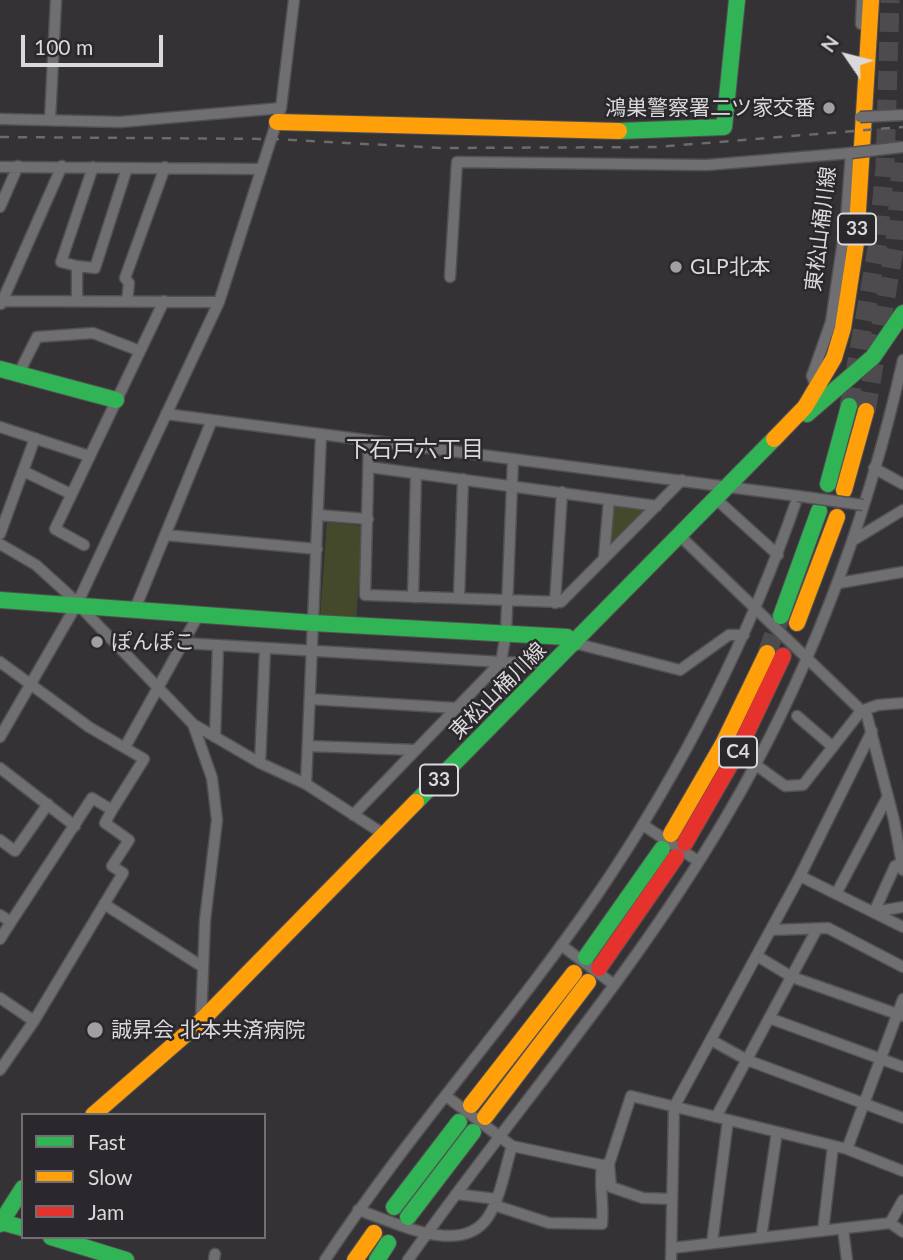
<!DOCTYPE html>
<html>
<head>
<meta charset="utf-8">
<style>
  body { margin:0 }
  #map { position:relative; width:903px; height:1260px; overflow:hidden; background:#343235; font-family:Lato,sans-serif }
  canvas { display:block }
  .legend { position:absolute; left:21px; top:1113px; width:245px; height:126px; box-sizing:border-box; background:#2a282c; border:2px solid #716f72; margin:0; padding:9px 12px; list-style:none; font-size:21px; color:#dbd9dc }
  .legend li { display:flex; align-items:center; gap:14px; height:35px }
  .legend b { width:35px; border:2px solid #716f72 }
  .north { position:absolute; left:812px; top:21px; width:70px; height:70px; -webkit-text-stroke:5px #2a282c; paint-order:stroke; rotate:305deg; font-size:19px; font-weight:700; line-height:28px; text-align:center; color:#dbd9dc }
  .north::after { content:''; display:block; margin:auto; width:24px; height:32px; background:#dbd9dc; clip-path:polygon(50% 0,100% 100%,50% 72%,0 100%) }
  .scale { position:absolute; left:21px; top:35px; width:142px; height:32px; box-sizing:border-box; border:4px solid #dbd9dc; border-top:0; padding-left:9px; font-size:21px; line-height:24px; white-space:nowrap; color:#dbd9dc; -webkit-text-stroke:5px #2a282c; paint-order:stroke }
</style>
</head>
<body>
<div id="map">
<canvas width="903" height="1260"></canvas>
<ul class="legend">
<li><b style="height:9px;background:#30b455"></b>Fast</li>
<li><b style="height:9px;background:#ff9f0a"></b>Slow</li>
<li><b style="height:9px;background:#e5322d"></b>Jam</li>
</ul>
<div class="north">N</div>
<div class="scale">100 m</div>
</div>
<script>
const context = document.querySelector('canvas').getContext('2d');
context.lineJoin = 'round';
function fillPath(path, color) {
  context.fillStyle = color;
  context.fill(path, 'evenodd');
}
function strokePath(path, color, width, dash) {
  context.strokeStyle = color;
  context.lineWidth = width;
  context.lineCap = dash ? 'butt' : 'round';
  context.setLineDash(dash || []);
  context.stroke(path);
}
function drawText(font, color, halo, rows, align = 'center') {
  context.font = font + ' Lato,"Noto Sans JP",sans-serif';
  context.lineWidth = 5;
  context.setLineDash([]);
  context.textBaseline = 'middle';
  context.strokeStyle = halo;
  context.fillStyle = color;
  for (const [text, x, y, turn = 0] of rows) {
    context.save();
    context.translate(x, y);
    context.rotate((+turn || 0) * Math.PI / 180);
    context.textAlign = isNaN(turn) ? turn : align;
    if (halo) context.strokeText(text, 0, 0);
    context.fillText(text, 0, 0);
    context.restore();
  }
}
const green = new Path2D(`
  M614,504L644,508L646,511L613,544L610,543L611,506Z
  M327,522L363,526L356,622L320,618Z`);
const highwayTunnel = new Path2D(`
  M849,406L878,243L885,166L890,0
  M866,411L895,244L903,141
  M767,653L781,616`);
const street = new Path2D(`
  M861,24L862,0
  M0,119L120,122L281,108
  M50,120L56,0
  M0,167L260,169
  M0,207L18,166
  M77,266L95,268L127,168
  M450,277L457,162L707,165L851,153L846,220L831,322L812,376L817,389
  M3,301L219,302
  M77,301V266L61,262L93,167
  M127,301L129,283L125,278L165,167
  M1,304L62,166
  M18,375L37,337L93,333L140,351
  M166,414L798,496C749,639 682,770 597,895C511,1020 408,1134 325,1260
  M0,427L89,456
  M369,441L365,595L561,602L682,480
  M369,467L657,506
  M874,468L903,484
  M23,471L71,494
  M716,499L778,555
  M318,515L368,519
  M0,534L35,438
  M165,535L317,549
  M679,535L867,716L894,820L903,870
  M852,541L903,510
  M0,544L36,565L68,594L193,724L260,763L306,784L385,835
  M84,545L55,529L164,301
  M604,557L609,500
  M839,583L903,572
  M413,597L416,473
  M459,598L463,479
  M555,603L562,492
  M135,609L212,420
  M183,643L501,662L506,633L513,460
  M574,643L680,670L729,635H744
  M0,662L89,727L144,759L112,810
  M310,699L456,708
  M797,716L833,747
  M193,724L212,778L217,820L205,920L201,1021
  M0,737L77,604L219,302L281,108L294,0
  M215,737L218,646
  M308,746L416,750
  M125,747L199,614
  M260,763L265,649
  M756,765L785,786L803,785L861,711L878,705L903,703
  M0,768L75,826
  M306,784L321,435
  M353,815L501,662L538,663L550,668
  M643,825L698,861
  M0,840L15,851L48,804
  M800,876L903,927
  M836,894L888,796
  M104,904L203,967
  M874,912L895,866L903,862
  M874,912L903,907
  M0,915L11,922L92,798L112,810L105,823L129,840L112,866L123,873L34,1021L0,1070
  M771,930L828,928L903,967
  M0,939L11,922
  M561,945L613,984
  M757,956L792,977L903,1016
  M0,998L34,1021
  M769,1018L903,1067
  M711,1040L747,1060L903,1118
  M446,1096L512,1146L602,1165L609,1164L631,1096L847,1149L903,1171
  M716,1117L817,929
  M847,1149L903,999
  M609,1164L611,1187L643,1198L672,1199
  M456,1194L496,1199
  M494,1205L549,1223L602,1224C604,1204 599,1186 602,1165
  M358,1210C393,1221 461,1258 488,1217C501,1197 505,1168 512,1146
  M890,1223L903,1200
  M843,1229L847,1260
  M823,1231L833,1146
  M761,1238L777,1132
  M712,1243L728,1120
  M672,1248L890,1223L903,1232
  M214,1260L215,1254
  M408,1260C513,1112 634,974 726,817C810,675 867,520 903,360
  M671,1260L674,1107L800,876L872,731`);
const fast = new Path2D(`
  M619,131L724,127L737,0
  M0,369L116,400
  M807,414L873,357L903,313
  M828,484L849,406
  M0,600L314,623L567,637L574,643
  M781,616L819,511
  M416,802L774,439
  M586,957L662,849
  M394,1207L459,1122
  M408,1217L473,1132
  M1,1222L23,1228
  M0,1224L23,1188
  M51,1237L126,1260
  M377,1260L388,1243`);
const slow = new Path2D(`
  M277,122L619,131
  M774,439L805,407L834,358L843,328L856,243L871,0
  M844,490L866,411
  M797,623L837,517
  M671,834L723,744L767,653
  M471,1105L574,973
  M93,1115L201,1021L416,802
  M485,1117L588,982
  M355,1260L374,1233`);
const jam = new Path2D(`
  M685,843L738,751L783,656
  M599,968L676,857`);
const rail = new Path2D(`
  M0,137L273,139L441,148L657,147L903,127`);
const streetBridge = new Path2D(`
  M860,117L903,115
  M851,153L903,147
  M798,496L863,505`);
const markers = [
  [829,108,7,"#a19fa2"],
  [676,267,7,"#a19fa2"],
  [97,642,7,"#a19fa2"],
  [95,1030,9,"#a19fa2"]
];
const shields = [
  [857,229,38],
  [738,752,38],
  [439,780,38]
];
const shieldNames = [
  ["33",857,229],
  ["C4",738,752],
  ["33",439,780]
];
const poiNames = [
  ["鴻巣警察署二ツ家交番",815,108,"right"],
  ["GLP北本",690,267],
  ["ぽんぽこ",111,642],
  ["誠昇会 北本共済病院",111,1030]
];
const streetNames = [
  ["東松山桶川線",821,229,-83],
  ["東松山桶川線",498,691,-45]
];
const neighbourhoodNames = [
  ["下石戸六丁目",415,450]
];
fillPath(green, '#44492c');
strokePath(highwayTunnel, '#4d4b4e', 19, [19, 10]);
strokePath(street, '#525052', 13);
strokePath(fast, '#525052', 18);
strokePath(slow, '#525052', 18);
strokePath(jam, '#525052', 18);
strokePath(street, '#6f6e70', 10);
strokePath(fast, '#30b455', 16);
strokePath(slow, '#ff9f0a', 16);
strokePath(jam, '#e5322d', 16);
strokePath(rail, '#6b6a6c', 2.5, [9, 9]);
strokePath(streetBridge, '#525052', 13, []);
strokePath(streetBridge, '#6f6e70', 10);
for (const [x, y, r, color] of markers) {
  const dot = new Path2D();
  dot.arc(x, y, r, 0, 2 * Math.PI);
  context.fillStyle = color;
  context.fill(dot);
  strokePath(dot, '#2a282c', 2.5);
}
for (const [x, y, w] of shields) {
  const box = new Path2D();
  box.roundRect(x - w / 2, y - 15.5, w, 31, 5);
  context.fillStyle = '#2a282c';
  context.fill(box);
  strokePath(box, '#dbd9dc', 2);
}
drawText('bold 19px', '#dbd9dc', null, shieldNames);
drawText('21px', '#dbd9dc', '#2a282c', poiNames, 'left');
drawText('21px', '#dbd9dc', '#2a282c', streetNames);
drawText('23px', '#dbd9dc', '#2a282c', neighbourhoodNames);
</script>
</body>
</html>
